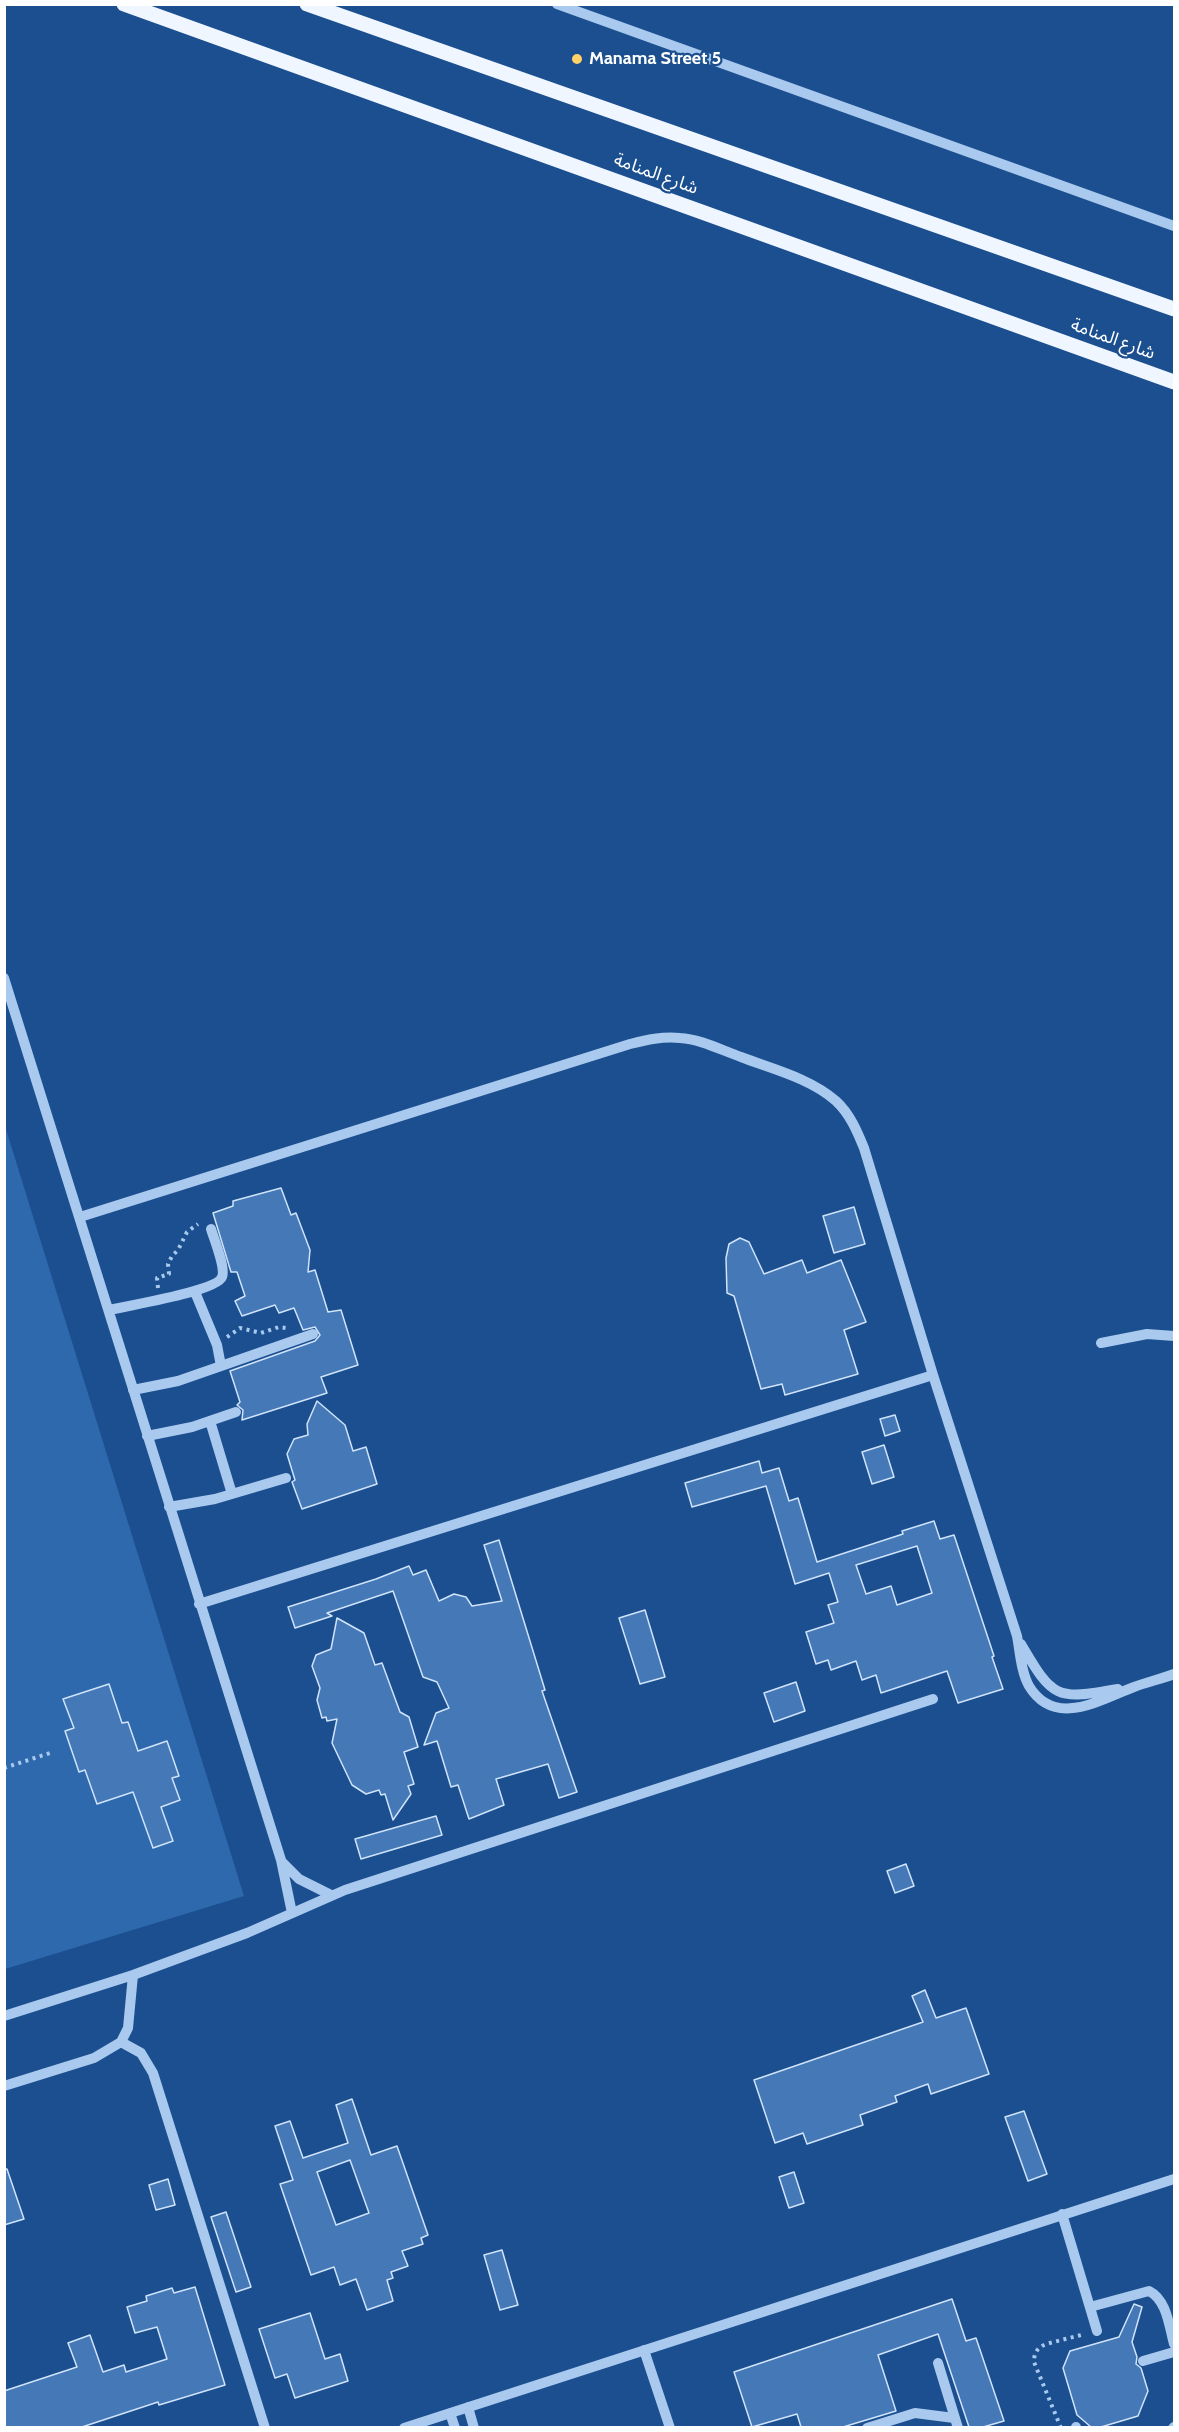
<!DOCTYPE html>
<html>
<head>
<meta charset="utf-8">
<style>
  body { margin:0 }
  #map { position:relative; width:1179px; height:2432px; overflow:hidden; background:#1b4f8f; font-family:Cabin,sans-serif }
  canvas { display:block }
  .frame { position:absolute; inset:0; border:6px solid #fff; pointer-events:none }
</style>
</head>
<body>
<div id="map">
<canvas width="1179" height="2432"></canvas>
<div class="frame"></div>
</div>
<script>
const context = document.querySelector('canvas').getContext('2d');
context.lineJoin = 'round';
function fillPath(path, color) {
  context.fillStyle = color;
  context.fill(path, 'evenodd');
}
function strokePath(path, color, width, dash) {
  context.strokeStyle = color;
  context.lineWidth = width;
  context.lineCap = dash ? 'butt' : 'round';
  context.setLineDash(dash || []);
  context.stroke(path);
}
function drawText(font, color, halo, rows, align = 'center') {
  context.font = font + ' Cabin,"Noto Sans Arabic",sans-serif';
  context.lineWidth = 4.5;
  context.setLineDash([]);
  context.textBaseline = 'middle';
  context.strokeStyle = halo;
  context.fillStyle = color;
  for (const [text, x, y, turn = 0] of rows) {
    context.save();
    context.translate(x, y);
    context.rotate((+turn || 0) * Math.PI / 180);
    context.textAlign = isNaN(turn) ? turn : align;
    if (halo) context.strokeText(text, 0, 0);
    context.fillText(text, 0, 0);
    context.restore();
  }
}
const green = new Path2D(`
  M4,1123L244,1896L5,1969H4Z`);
const building = new Path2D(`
  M281,1188L291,1215L296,1213L310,1250L308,1272L315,1270L328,1312L341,1310L358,1365L321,1377L327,1393L242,1420L243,1410L237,1405L240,1402L230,1371L315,1341L320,1335L315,1327L303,1330L294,1308L279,1313L275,1305L242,1316L235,1301L245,1296L237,1272H231L213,1213L233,1206V1201Z
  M854,1207L865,1244L834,1253L823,1216Z
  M740,1238L749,1242L764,1274L802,1260L807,1273L841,1260L866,1322L844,1330L858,1374L785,1395L782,1384L761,1389L734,1296L727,1293L726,1258L729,1244Z
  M317,1401L345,1425L353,1451L366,1447L377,1484L302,1509L292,1482L295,1480L287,1454L294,1439L308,1435L307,1424Z
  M895,1415L900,1431L885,1436L880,1419Z
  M884,1445L894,1477L872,1484L862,1452Z
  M759,1461L762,1473L779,1468L789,1501L798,1498L817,1562L903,1534L902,1531L934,1521L940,1539L954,1535L994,1656L992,1657L1003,1689L958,1703L947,1671L881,1693L876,1675L862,1680L856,1661L831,1670L828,1660L816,1664L806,1632L834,1623L828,1605L838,1602L829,1573L795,1584L766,1486L692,1507L685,1483ZM917,1546L932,1593L897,1605L891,1586L866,1594L856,1565Z
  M499,1540L545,1690L542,1691L577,1792L559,1798L548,1764L496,1779L504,1805L469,1819L458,1785L451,1787L437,1741L424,1745L436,1713L449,1708L437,1682L423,1677L393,1591L327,1613L332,1616L295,1628L288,1607L376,1579L409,1566L413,1575L426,1570L439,1601L454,1594L466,1597L472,1606L502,1601L484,1545Z
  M645,1610L665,1677L640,1684L619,1618Z
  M337,1618L364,1633L375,1665L382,1663L400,1712L409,1717L418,1747L404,1752L414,1784L408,1786L411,1794L393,1820L385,1794L381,1795L379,1790L366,1794L352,1785L332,1743L337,1719L327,1721L326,1717L322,1718L317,1700L320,1688L312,1666L316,1655L331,1649Z
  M796,1682L805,1711L774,1722L764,1693Z
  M109,1684L122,1723L128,1722L138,1751L167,1741L179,1776L172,1778L180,1800L161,1807L173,1841L153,1848L133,1792L97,1804L85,1770L79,1772L65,1731L74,1728L63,1699Z
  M436,1816L442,1835L361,1859L355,1839Z
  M906,1864L914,1886L895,1893L887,1871Z
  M925,1990L936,2018L966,2008L989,2074L931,2094L928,2084L895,2096L897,2102L860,2115L863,2125L807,2144L803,2133L775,2143L754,2080L923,2022L912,1996Z
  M352,2099L371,2155L397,2146L428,2235L421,2238L423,2244L402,2251L408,2266L391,2272L393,2278L387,2280L393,2301L367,2310L356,2279L340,2285L334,2267L311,2275L280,2184L293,2180L275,2126L290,2121L303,2158L348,2143L336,2105ZM350,2160L369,2213L336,2225L317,2172Z
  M1024,2111L1047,2174L1028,2181L1005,2117Z
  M4,2169H7L24,2219L4,2225Z
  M794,2172L804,2203L789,2208L779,2177Z
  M168,2179L175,2205L156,2210L149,2185Z
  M226,2212L251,2287L236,2292L211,2217Z
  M502,2250L518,2305L500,2310L484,2255Z
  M195,2287L225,2385L159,2405L158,2402L82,2427H4V2391L77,2367L68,2343L90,2335L103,2372L124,2365L126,2372L167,2359L157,2327L135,2333L127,2307L147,2301L146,2296L172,2288L174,2293Z
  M952,2299L966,2341L976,2338L1004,2421L983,2427H969L938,2334L878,2355L896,2411L843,2427H801L797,2414L752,2427L734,2372Z
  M1134,2304L1142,2307L1132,2342L1137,2357L1136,2364L1141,2368L1148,2391L1138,2416L1101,2427H1091L1077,2415L1063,2368L1070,2351L1119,2337Z
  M310,2313L325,2359L340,2354L348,2381L295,2398L287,2374L275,2378L259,2329Z`);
const path = new Path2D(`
  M158,1288L157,1278L169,1274L168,1264L172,1256L178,1250L187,1232L198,1224
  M227,1337L240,1328L261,1333L279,1327L286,1328
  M4,1768L50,1753
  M1061,2428L1034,2362C1034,2353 1037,2348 1046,2344L1085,2334`);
const minor = new Path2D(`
  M557,4L1174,226
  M4,978L281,1860L292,1913
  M80,1217L630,1044C646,1040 663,1036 680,1038C700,1039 721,1050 741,1057C772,1069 810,1078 836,1101C850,1114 857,1131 864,1148L933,1375L1017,1636C1020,1652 1021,1672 1029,1686C1055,1729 1101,1699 1134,1687C1147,1682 1161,1679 1174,1674
  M195,1292L217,1345L221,1366
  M109,1310C127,1306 217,1291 222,1277C226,1268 214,1239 211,1229
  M1101,1343L1147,1334L1174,1336
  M133,1390L178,1381L313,1334
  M210,1421L232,1494
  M147,1436L192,1427L236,1412
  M169,1507L215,1499L286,1478
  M199,1604L933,1375
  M1021,1644C1053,1699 1056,1700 1118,1689
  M283,1863L299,1879L331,1895
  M4,2016L133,1975L247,1933L345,1890L933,1699
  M121,2042L141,2053L153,2073L265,2428
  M4,2086L94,2058L121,2042L128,2028L133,1975
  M1062,2214L1097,2331
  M1090,2307L1149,2291C1167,2300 1169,2326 1174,2344
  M644,2350L670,2428
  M1143,2361L1174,2352
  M938,2363L958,2428
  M468,2407L474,2428
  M450,2413L455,2428
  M404,2428L1174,2179
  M867,2428L915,2413L954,2418
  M1076,2428V2427
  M1173,2428L1174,2427`);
const major = new Path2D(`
  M124,4L1174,382
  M307,4L1174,309`);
const markers = [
  [577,59,6,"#ffd166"]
];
const poiNames = [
  ["Manama Street 5",589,59]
];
const streetNames = [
  ["شارع المنامة",656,174,20],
  ["شارع المنامة",1113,339,20]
];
fillPath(green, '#2e69ad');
fillPath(building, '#4478b7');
strokePath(building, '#cfe3fa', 1.5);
strokePath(path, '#a9c9ee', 4, [3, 4.5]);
strokePath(minor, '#a9c9ee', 10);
strokePath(major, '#f0f6ff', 15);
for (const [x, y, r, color] of markers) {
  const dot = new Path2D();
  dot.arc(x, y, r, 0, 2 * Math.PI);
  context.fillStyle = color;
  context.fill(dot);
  strokePath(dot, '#1b4f8f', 2);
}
drawText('bold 18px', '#fff', '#1b4f8f', poiNames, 'left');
drawText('18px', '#fff', '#1b4f8f', streetNames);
</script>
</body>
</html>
